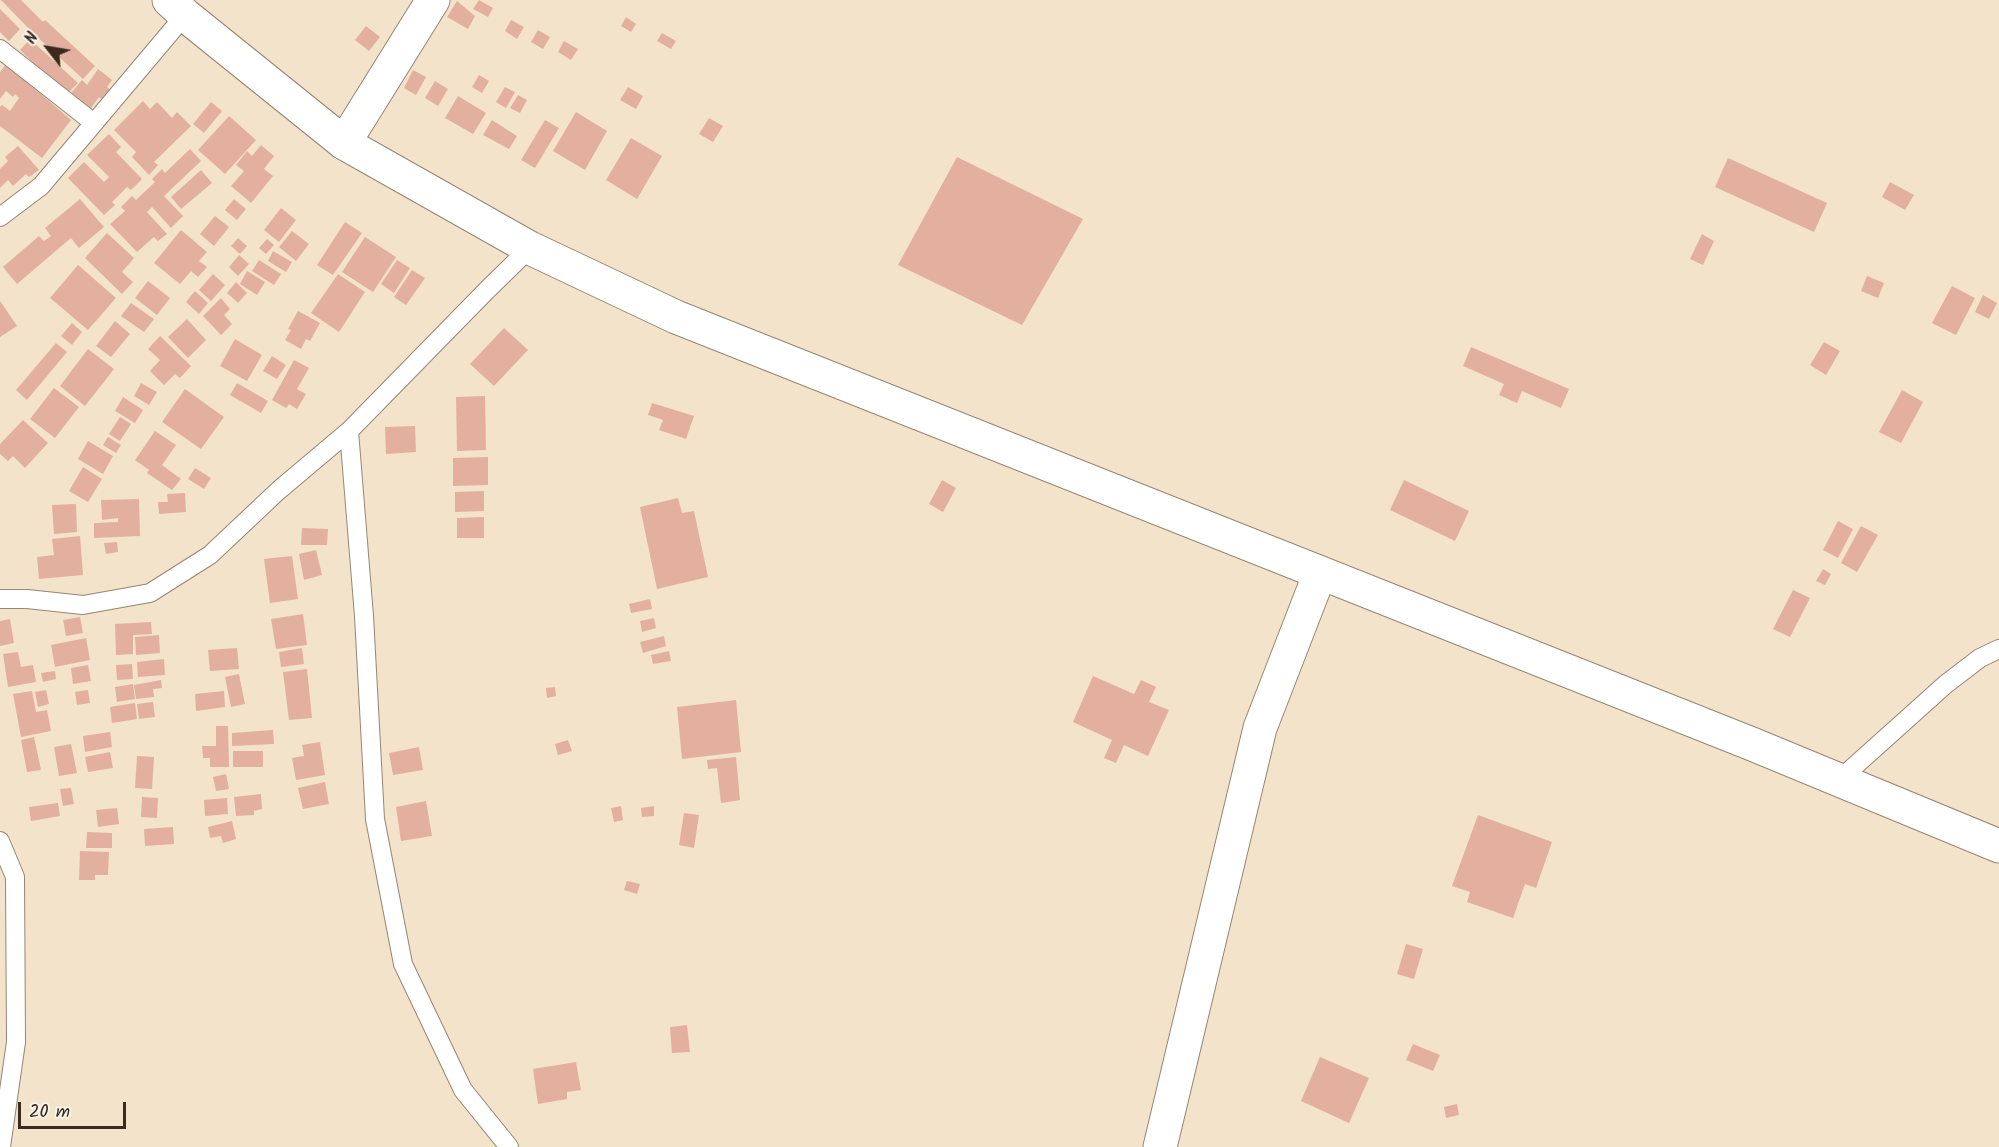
<!DOCTYPE html>
<html>
<head>
<meta charset="utf-8">
<style>
  body { margin:0 }
  #map { position:relative; width:1999px; height:1147px; overflow:hidden; background:#f2e3ca; font-family:Kalam,sans-serif }
  canvas { display:block }
  .north { position:absolute; left:18px; top:18px; width:60px; height:60px; -webkit-text-stroke:4px #f7f3e8; paint-order:stroke; rotate:301deg; font-size:16px; font-weight:700; line-height:24px; text-align:center; color:#3b2a1e }
  .north::after { content:''; display:block; margin:auto; width:21px; height:27px; background:#3b2a1e; clip-path:polygon(50% 0,100% 100%,50% 72%,0 100%) }
  .scale { position:absolute; left:18px; top:1102px; width:108px; height:27px; box-sizing:border-box; border:3px solid #3b2a1e; border-top:0; padding-left:8px; font-size:18px; line-height:21px; white-space:nowrap; color:#3b2a1e; -webkit-text-stroke:4px #f7f3e8; paint-order:stroke }
</style>
</head>
<body>
<div id="map">
<canvas width="1999" height="1147"></canvas>
<div class="north">N</div>
<div class="scale">20 m</div>
</div>
<script>
const context = document.querySelector('canvas').getContext('2d');
context.lineJoin = 'round';
function fillPath(path, color) {
  context.fillStyle = color;
  context.fill(path, 'evenodd');
}
function strokePath(path, color, width, dash) {
  context.strokeStyle = color;
  context.lineWidth = width;
  context.lineCap = dash ? 'butt' : 'round';
  context.setLineDash(dash || []);
  context.stroke(path);
}
const building = new Path2D(`
  M1,0H21L43,22L45,20L95,66L83,79L33,33Z
  M479,0L493,8L488,17L473,9Z
  M457,1L475,16L468,29L447,17Z
  M0,9L20,29L9,41L0,32Z
  M626,17L636,24L631,32L621,26Z
  M511,20L524,27L517,39L505,31Z
  M366,26L380,37L369,51L355,40Z
  M538,30L550,37L543,49L531,42Z
  M662,33L676,41L671,49L657,41Z
  M30,39L78,83L67,94L20,50Z
  M564,41L578,49L571,60L558,52Z
  M6,64L71,120L42,158L0,126V107L2,105L10,111L19,98L15,94L13,97L6,91L0,99V72Z
  M98,69L112,80L107,87L112,91L104,101L99,97L91,108L71,93L82,80L87,85Z
  M413,70L426,77L416,95L404,88Z
  M479,75L489,81L482,93L472,87Z
  M435,81L448,89L438,106L425,98Z
  M505,87L515,92L506,108L496,102Z
  M628,87L643,96L636,109L620,100Z
  M518,95L527,100L520,113L510,108Z
  M458,96L486,113L473,134L445,118Z
  M143,101L150,109L157,102L172,118L177,112L191,126L154,162L158,165L149,175L132,157L136,152L114,130Z
  M211,102L222,111L204,133L193,124Z
  M576,112L607,131L585,170L553,151Z
  M229,116L256,140L225,174L198,150Z
  M709,118L723,126L713,142L699,134Z
  M492,120L517,136L509,149L483,135Z
  M545,120L559,128L535,168L521,160Z
  M109,134L121,147L116,152L142,179L131,190L127,187L112,202L115,205L104,215L68,178L84,162L104,182L109,177L87,155Z
  M631,138L662,156L637,199L606,180Z
  M261,145L274,156L264,169L273,176L251,203L231,186L244,171L236,165L247,151L252,156Z
  M18,146L39,170L29,177L26,174L13,186L8,180L0,188V169L8,161L5,157Z
  M190,149L201,161L164,196L183,216L171,228L152,207L147,212L167,234L158,241L154,237L137,252L110,224L125,211L121,207L132,196L136,200L155,182L152,179L162,169L165,173Z
  M957,157L1083,219L1022,325L898,265Z
  M1728,158L1827,203L1814,232L1715,187Z
  M201,170L212,183L181,209L171,197Z
  M1890,182L1914,195L1905,210L1882,197Z
  M80,199L104,227L79,248L71,238L17,284L3,267L39,236L44,241L51,236L45,228Z
  M234,199L246,209L237,220L225,210Z
  M281,208L296,220L279,242L264,230Z
  M215,216L229,227L214,246L200,234Z
  M345,222L362,233L333,275L317,265Z
  M181,230L207,252L199,261L207,267L198,277L191,271L180,284L154,263Z
  M292,231L309,244L296,261L279,247Z
  M107,233L134,258L122,272L133,282L122,294L85,258Z
  M1702,234L1714,241L1703,265L1690,259Z
  M365,237L396,257L373,292L342,272Z
  M238,238L247,246L240,254L231,246Z
  M267,239L274,245L266,254L259,248Z
  M273,251L292,262L286,272L268,261Z
  M239,255L249,264L238,276L229,267Z
  M259,260L281,274L274,285L252,271Z
  M397,260L410,268L394,293L381,284Z
  M78,265L116,298L88,330L50,298Z
  M412,270L425,278L406,305L394,297Z
  M247,271L265,282L257,295L240,284Z
  M213,274L225,285L211,301L199,290Z
  M338,274L365,292L339,332L311,313Z
  M1867,276L1884,283L1878,298L1861,291Z
  M148,281L170,298L157,315L135,298Z
  M236,282L247,293L238,303L227,293Z
  M1952,286L1975,298L1956,335L1932,323Z
  M195,291L208,303L199,314L186,302Z
  M1983,295L1997,303L1989,319L1975,312Z
  M221,298L230,309L224,315L232,324L221,335L203,316Z
  M0,301L17,326L0,337Z
  M131,303L154,319L144,332L121,316Z
  M298,311L320,323L310,341L306,339L301,349L285,340L291,330L288,329Z
  M187,319L206,340L188,358L168,337Z
  M115,321L130,334L111,357L96,346Z
  M72,323L82,332L72,345L61,336Z
  M504,328L528,350L494,386L470,364Z
  M160,336L191,366L180,378L175,374L164,385L150,371L160,360L148,349Z
  M235,339L262,355L247,381L220,366Z
  M1824,342L1840,351L1826,375L1810,365Z
  M56,343L67,352L27,400L16,390Z
  M1471,347L1569,389L1561,408L1522,391L1517,403L1499,395L1504,384L1463,366Z
  M88,349L114,369L85,406L60,386Z
  M272,356L286,365L277,379L263,371Z
  M294,360L309,368L297,389L306,394L297,409L289,404L286,408L272,400Z
  M141,383L157,392L149,405L134,396Z
  M237,383L268,401L261,413L230,395Z
  M54,388L79,407L55,438L30,419Z
  M185,389L224,417L201,449L162,422Z
  M1902,390L1923,402L1901,443L1879,432Z
  M485,396L486,450L457,451L456,397Z
  M123,397L143,410L135,423L115,411Z
  M652,403L694,416L686,439L659,430L663,420L648,415Z
  M120,417L131,424L120,441L109,434Z
  M23,420L48,443L25,468L13,456L8,461L0,454V444Z
  M415,426L416,452L386,454L385,427Z
  M155,431L176,445L162,465L181,479L172,490L147,473L149,470L135,460Z
  M108,437L121,445L116,453L103,445Z
  M88,441L113,456L103,474L78,459Z
  M488,457V485L453,486V458Z
  M83,467L102,479L88,502L69,491Z
  M195,468L211,478L204,489L188,479Z
  M942,480L956,488L943,512L929,504Z
  M1404,480L1469,511L1455,541L1390,510Z
  M484,491V511L455,512V492Z
  M185,493L186,512L159,514L158,502H168L167,494Z
  M678,498L682,513L694,511L708,577L657,589L640,507Z
  M139,499L140,536L94,538V523L118,522V518L102,520L101,500Z
  M76,504L77,532L54,534L52,505Z
  M484,517V538H457V518Z
  M1838,521L1853,529L1838,558L1823,550Z
  M1861,526L1878,535L1857,572L1841,563Z
  M302,528L328,529L327,545H301Z
  M80,536L83,575L39,579L37,557L54,555L52,539Z
  M117,542L118,552L106,554L104,543Z
  M316,550L322,575L304,580L299,554Z
  M292,556L298,599L270,603L264,559Z
  M1823,569L1831,574L1825,585L1816,581Z
  M1793,590L1810,598L1790,637L1773,629Z
  M650,599L652,609L631,613L629,604Z
  M303,614L307,645L276,649L271,619Z
  M80,617L83,633L66,636L63,620Z
  M654,618L656,628L642,632L640,621Z
  M10,619L14,643L0,646V621Z
  M151,622L152,634L133,635V654L116,655L115,624Z
  M159,635L160,653L136,655L135,637Z
  M664,636L666,646L643,653L640,642Z
  M86,638L90,660L55,667L51,645Z
  M237,648L239,669L210,671L208,650Z
  M302,648L304,664L281,667L279,652Z
  M669,651L671,661L653,664L651,655Z
  M18,652L21,667L33,665L36,682L8,687L3,654Z
  M164,659L165,675L138,677L137,662Z
  M132,664L133,679L117,680L116,665Z
  M88,665L91,681L73,684L71,668Z
  M307,669L312,718L289,720L283,672Z
  M55,671L56,679L43,682L41,673Z
  M239,674L245,704L231,707L225,677Z
  M1093,676L1134,694L1141,680L1156,687L1149,702L1169,710L1148,756L1124,745L1116,763L1104,758L1112,740L1073,722Z
  M161,680L162,688L153,689L154,697L136,699L134,685Z
  M133,684L135,699L117,702L115,687Z
  M555,687L556,696L547,698L546,688Z
  M46,690L49,704L38,707L35,692Z
  M88,690L90,703L77,705L75,692Z
  M32,691L36,712L47,710L51,731L21,737L13,694Z
  M224,691L225,707L196,711L195,694Z
  M736,700L741,752L682,759L677,707Z
  M153,702L155,717L139,719L137,704Z
  M135,703L137,719L112,723L110,707Z
  M216,726H228L229,767H210V758H203L202,746H216Z
  M273,730L274,744L232,746V733Z
  M110,732L112,747L85,752L83,736Z
  M34,737L41,770L27,772L21,740Z
  M568,740L572,751L558,755L555,744Z
  M320,742L325,775L296,780L292,758L304,756L302,745Z
  M71,744L77,773L59,776L54,747Z
  M419,747L423,770L393,775L389,753Z
  M233,751H263V767H233Z
  M110,752L113,768L88,772L85,757Z
  M137,756L154,757L152,789L135,788Z
  M736,757L740,800L721,803L717,768L708,769L707,760Z
  M226,774L229,789L216,791L213,777Z
  M325,782L329,804L303,809L298,788Z
  M71,788L74,804L63,806L60,789Z
  M261,794L262,809L254,811V815L236,816L234,797Z
  M142,797L158,798L157,818L141,817Z
  M227,798L228,814L205,816L204,800Z
  M426,801L432,836L401,841L396,807Z
  M58,803L60,816L31,821L29,807Z
  M621,806L623,820L614,822L611,808Z
  M654,806V816L642,817L641,808Z
  M117,808L119,824L98,827L96,810Z
  M684,813L699,815L694,848L679,845Z
  M1478,815L1552,842L1536,888L1525,884L1513,918L1467,902L1470,892L1452,886Z
  M232,821L236,839L223,843L221,836L210,838L208,827Z
  M173,827L174,844L145,846L144,829Z
  M87,832L112,833V848H86Z
  M80,851L109,852L108,875H95V880H79Z
  M627,881L640,884L637,894L624,890Z
  M1406,944L1423,949L1414,979L1397,974Z
  M687,1025L690,1052L672,1053L670,1027Z
  M1413,1044L1440,1055L1433,1071L1406,1060Z
  M1320,1057L1369,1078L1349,1123L1301,1101Z
  M576,1062L581,1090L567,1092V1099L538,1104L533,1069Z
  M1457,1104L1459,1115L1446,1118L1444,1107Z`);
const service = new Path2D(`
  M0,49L94,123
  M0,217L41,186L185,15
  M349,431L364,616L375,819L403,964L463,1090L509,1147
  M0,599H27L83,605L150,593L210,555L279,490L349,431L488,289L530,248
  M1839,780L1946,684L1980,658L1999,649
  M0,841L15,877L16,1042L1,1147`);
const minor = new Path2D(`
  M344,143L433,0
  M1160,1147L1260,728L1320,573`);
const secondary = new Path2D(`
  M169,0L185,15L344,143L530,248L676,317L1752,744L1999,846`);
fillPath(building, '#e3b0a0');
strokePath(service, '#968674', 20);
strokePath(minor, '#968674', 35);
strokePath(secondary, '#968674', 35);
strokePath(service, '#fff', 18);
strokePath(minor, '#fff', 33);
strokePath(secondary, '#fff', 33);
</script>
</body>
</html>
